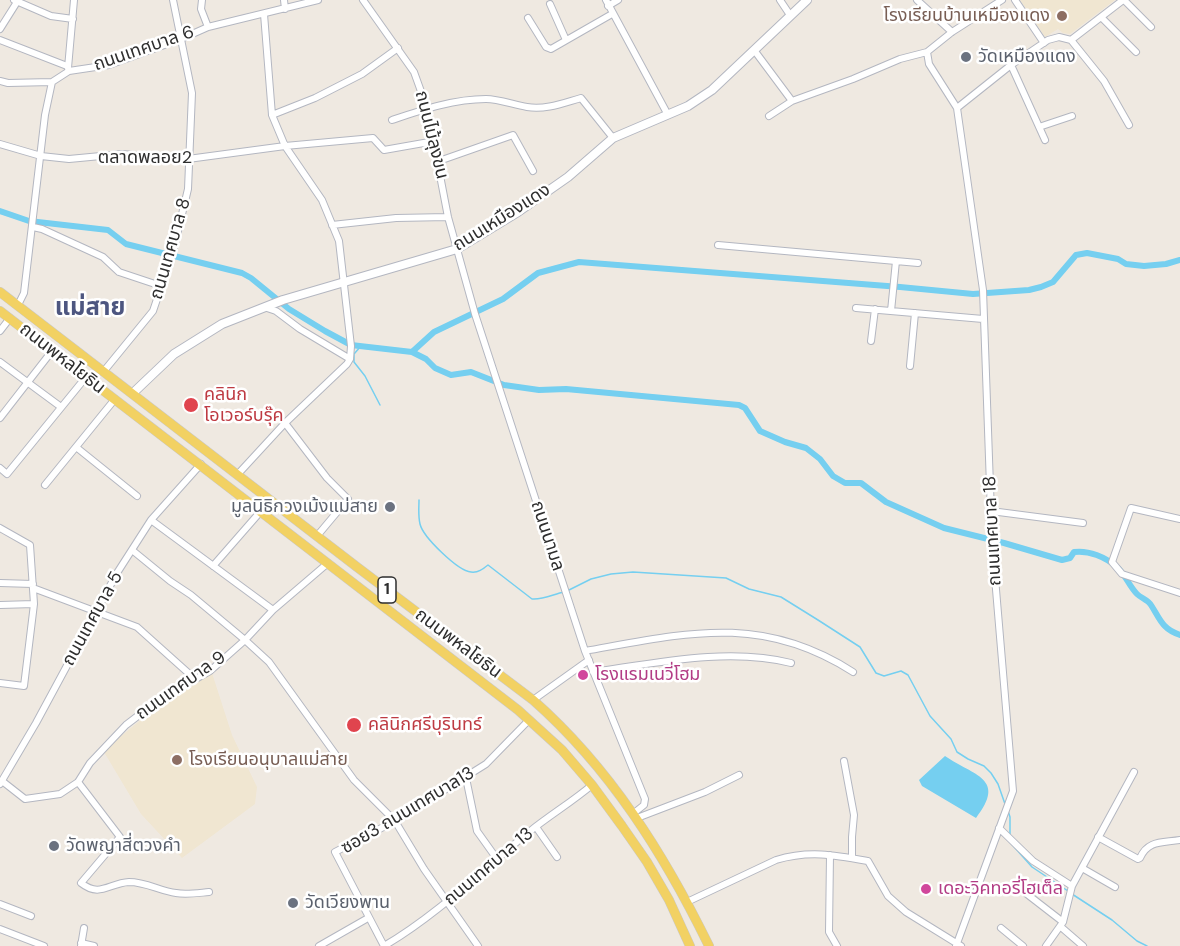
<!DOCTYPE html>
<html>
<head>
<meta charset="utf-8">
<style>
  body { margin:0 }
  canvas { display:block; background:#efe9e1 }
</style>
</head>
<body>
<canvas width="1180" height="946"></canvas>
<script>
const context = document.querySelector('canvas').getContext('2d');
context.lineJoin = 'round';
function fillPath(path, color) {
  context.fillStyle = color;
  context.fill(path, 'evenodd');
}
function strokePath(path, color, width, dash) {
  context.strokeStyle = color;
  context.lineWidth = width;
  context.lineCap = dash ? 'butt' : 'round';
  context.setLineDash(dash || []);
  context.stroke(path);
}
function drawText(font, color, halo, rows, align = 'center') {
  context.font = font + ' "DM Sans","Noto Sans Thai",sans-serif';
  context.lineWidth = 5;
  context.setLineDash([]);
  context.textBaseline = 'middle';
  context.strokeStyle = halo;
  context.fillStyle = color;
  for (const [text, x, y, turn = 0] of rows) {
    context.save();
    context.translate(x, y);
    context.rotate((+turn || 0) * Math.PI / 180);
    context.textAlign = isNaN(turn) ? turn : align;
    if (halo) context.strokeText(text, 0, 0);
    context.fillText(text, 0, 0);
    context.restore();
  }
}
const education = new Path2D(`
  M1020,0H1115L1070,34L1063,33L1058,29L1045,37Z
  M212,673L232,735L257,787L255,804L182,858L141,814L104,752L120,737L165,700Z`);
const water = new Path2D(`
  M945,756C974,776 1007,778 976,818L922,786L919,780Z`);
const stream = new Path2D(`
  M361,346L354,354V362L365,376L380,405
  M419,500C419,507 418,516 420,524C423,537 458,571 471,572C478,573 483,569 488,565L532,599C543,600 554,594 564,592
  M569,590L591,579L611,574L633,572L726,578L749,589L781,597L818,620L860,647L876,673L884,676L901,671L908,675L930,716L951,739L957,752L968,759L984,766L991,773L998,784L1005,804
  M1008,811L1010,817V836
  M1008,840L1032,867L1068,891
  M1072,894L1112,920L1137,941L1147,946`);
const canal = new Path2D(`
  M0,211L29,221L108,230L126,244L242,273L251,278L289,309L325,331L351,345L412,352L426,359L435,368L451,375L471,372L504,385L539,390L566,389L739,405L745,408L760,431L785,442L806,448L820,459L833,476L845,483H861L886,502L944,528L1004,543L1062,560L1070,558L1074,552C1089,550 1105,557 1117,567C1125,574 1129,586 1137,594C1141,598 1148,600 1151,605C1160,619 1162,629 1180,635
  M412,352L434,332L503,299L538,273L579,262L900,287L973,294L1029,290L1041,287L1053,282L1076,255L1087,253L1118,259L1126,264L1144,266L1166,264L1180,260`);
const street = new Path2D(`
  M14,0L51,16L73,19
  M202,0L201,9L208,27
  M284,0L285,9
  M363,0L414,72L427,108L448,217L475,314L585,651L645,799L644,805L634,813
  M606,0L668,115
  M780,0L790,15
  M917,0L952,32
  M1015,0L1044,43
  M1124,0L1151,27
  M550,4L566,40
  M608,6L618,0
  M1101,17L1136,52
  M528,18L546,47L551,49L612,14
  M0,29L17,2
  M0,40L67,66
  M1071,40L1104,81L1129,125
  M754,50L792,101L853,79L900,59L927,52
  M1011,65L1045,140
  M68,68L74,0
  M0,81L8,83L52,82
  M957,108L1011,65L1048,40L1059,37L1071,40L1123,0
  M272,115L315,98L362,74L398,48
  M769,116L792,101
  M392,120C422,110 454,99 486,99C499,99 514,105 527,107C546,110 563,103 581,98L613,138
  M1039,127L1072,116
  M0,144L41,156L69,159L122,154L188,159L285,146L373,138L384,150L435,141
  M439,161L513,135L533,171
  M332,225L396,218L448,217
  M33,227L42,229L103,257L119,272L161,286
  M718,245L918,263
  M18,305L24,293L45,115L52,82L69,71L109,65L181,39L208,27L318,0
  M264,307L276,311L300,329L350,359
  M856,308L983,319
  M891,311L896,261
  M0,331L10,318
  M871,341L875,309
  M0,362L61,407
  M910,366L915,313
  M104,371L153,311L173,252L188,189L192,93L173,0
  M0,418L52,351
  M285,423L327,478L348,499L317,536
  M76,447L137,496
  M0,468L7,474L86,377
  M238,474L285,423L347,364L350,359L351,346L339,241L322,200L285,146L272,115L264,14
  M45,485L115,399
  M991,511L1083,523
  M1180,519L1131,508L1112,562L1122,574L1180,593
  M151,520L273,610
  M0,528L30,545L34,604L24,686L0,683
  M132,550L170,581L191,595L245,640L269,662L354,780L395,821L424,869L478,946
  M213,566L261,511
  M0,583L33,584
  M33,588L137,627L195,679
  M0,605L34,604
  M585,651C686,633 761,613 853,672
  M593,672C656,663 729,647 791,663
  M533,700L589,660
  M529,720L486,764L395,821L335,852L384,946C437,915 481,871 529,832C550,815 572,802 592,785
  M844,761L854,815L852,837V858
  M466,778L477,831L497,859
  M2,781L25,799L60,794L78,782L90,763L126,725L160,699L210,671L245,640L273,610L328,563
  M78,782L120,837L81,883C100,898 109,883 129,882C146,882 160,891 176,893C186,895 198,893 209,892
  M0,784L36,723L117,573L151,520L201,464
  M637,818L705,792L739,775
  M536,827L557,857
  M999,828L1033,861L1072,886
  M1098,837L1138,859L1140,858C1148,840 1162,843 1180,840
  M830,855L829,932L837,946
  M1082,868L1115,887
  M1023,891L1063,922
  M687,902L776,860C809,850 835,855 868,861L888,896L906,912L961,946
  M0,904L31,916
  M1061,927L1083,946
  M1001,928L1023,946
  M0,929L44,946
  M81,943L94,946
  M81,946L84,928
  M319,946L368,918
  M956,946L1013,791L992,542L983,290L957,108L929,64L927,52L952,32L1002,0
  M1046,946L1063,922L1072,886L1134,772`);
const secondary = new Path2D(`
  M133,393L174,354L222,324L283,300L457,249L518,212L568,177L613,138L688,106L712,90L807,0`);
const primary = new Path2D(`
  M0,292L357,567L533,700C610,768 664,854 709,946
  M0,311L518,710L562,750L592,785L622,826L647,862L669,900L690,946`);
const markers = [
  [1062,16,6,"#8d6e63"],
  [966,57,6,"#6b7280"],
  [191,405,8,"#e0444e"],
  [390,507,6,"#6b7280"],
  [583,675,6,"#d1479c"],
  [354,725,8,"#e0444e"],
  [177,760,6,"#8d6e63"],
  [54,846,6,"#6b7280"],
  [926,889,6,"#d1479c"],
  [293,903,6,"#6b7280"]
];
const shields = [
  [387,590,18]
];
const shieldNames = [
  ["1",387,590]
];
const educationNames = [
  ["โรงเรียนบ้านเหมืองแดง",1050,16],
  ["โรงเรียนอนุบาลแม่สาย",189,760,"left"]
];
const streetNames = [
  ["ถนนเทศบาล 6",144,49,-19],
  ["ถนนไม้ลุงขน",431,135,76],
  ["ตลาดพลอย2",145,158],
  ["ถนนเหมืองแดง",502,218,-32],
  ["ถนนเทศบาล 8",171,249,-74],
  ["ถนนพหลโยธิน",62,359,38],
  ["ถนนเทศบาล 18",993,531,-93],
  ["ถนนนามล",547,536,72],
  ["ถนนเทศบาล 5",93,619,-61],
  ["ถนนพหลโยธิน",458,644,37],
  ["ถนนเทศบาล 9",181,686,-35],
  ["ซอย3 ถนนเทศบาล13",408,811,-31],
  ["ถนนเทศบาล 13",489,867,-40]
];
const worshipNames = [
  ["วัดเหมืองแดง",978,57],
  ["มูลนิธิกวงเม้งแม่สาย",378,507,"right"],
  ["วัดพญาสี่ตวงคำ",66,846],
  ["วัดเวียงพาน",305,903]
];
const healthNames = [
  ["คลินิก",204,395],
  ["โอเวอร์บรุ๊ค",204,416],
  ["คลินิกศรีบุรินทร์",368,725]
];
const hotelNames = [
  ["โรงแรมเนวี่โฮม",595,675],
  ["เดอะวิคทอรี่โฮเต็ล",938,889]
];
const districtNames = [
  ["แม่สาย",90,309]
];
fillPath(education, '#f0e6d1');
fillPath(water, '#75cff0');
strokePath(stream, '#75cff0', 1.5);
strokePath(canal, '#75cff0', 6);
strokePath(street, '#b4b7c1', 8);
strokePath(secondary, '#b4b7c1', 10);
strokePath(primary, '#c9c9c9', 10);
strokePath(street, '#fff', 6);
strokePath(secondary, '#fff', 8);
strokePath(primary, '#f2d163', 9);
for (const [x, y, r, color] of markers) {
  const dot = new Path2D();
  dot.arc(x, y, r, 0, 2 * Math.PI);
  context.fillStyle = color;
  context.fill(dot);
  strokePath(dot, '#fff', 2);
}
for (const [x, y, w] of shields) {
  const box = new Path2D();
  box.roundRect(x - w / 2, y - 13, w, 26, 4.5);
  context.fillStyle = '#fff';
  context.fill(box);
  strokePath(box, '#2e2e2e', 1.5);
}
drawText('bold 16px', '#2e2e2e', null, shieldNames);
drawText('18px', '#785e54', '#fff', educationNames, 'right');
drawText('18px', '#2e2e2e', '#fff', streetNames);
drawText('18px', '#5b616d', '#fff', worshipNames, 'left');
drawText('18px', '#be3a42', '#fff', healthNames, 'left');
drawText('18px', '#b23c85', '#fff', hotelNames, 'left');
drawText('bold 24px', '#4d5680', '#fff', districtNames);
</script>
</body>
</html>
